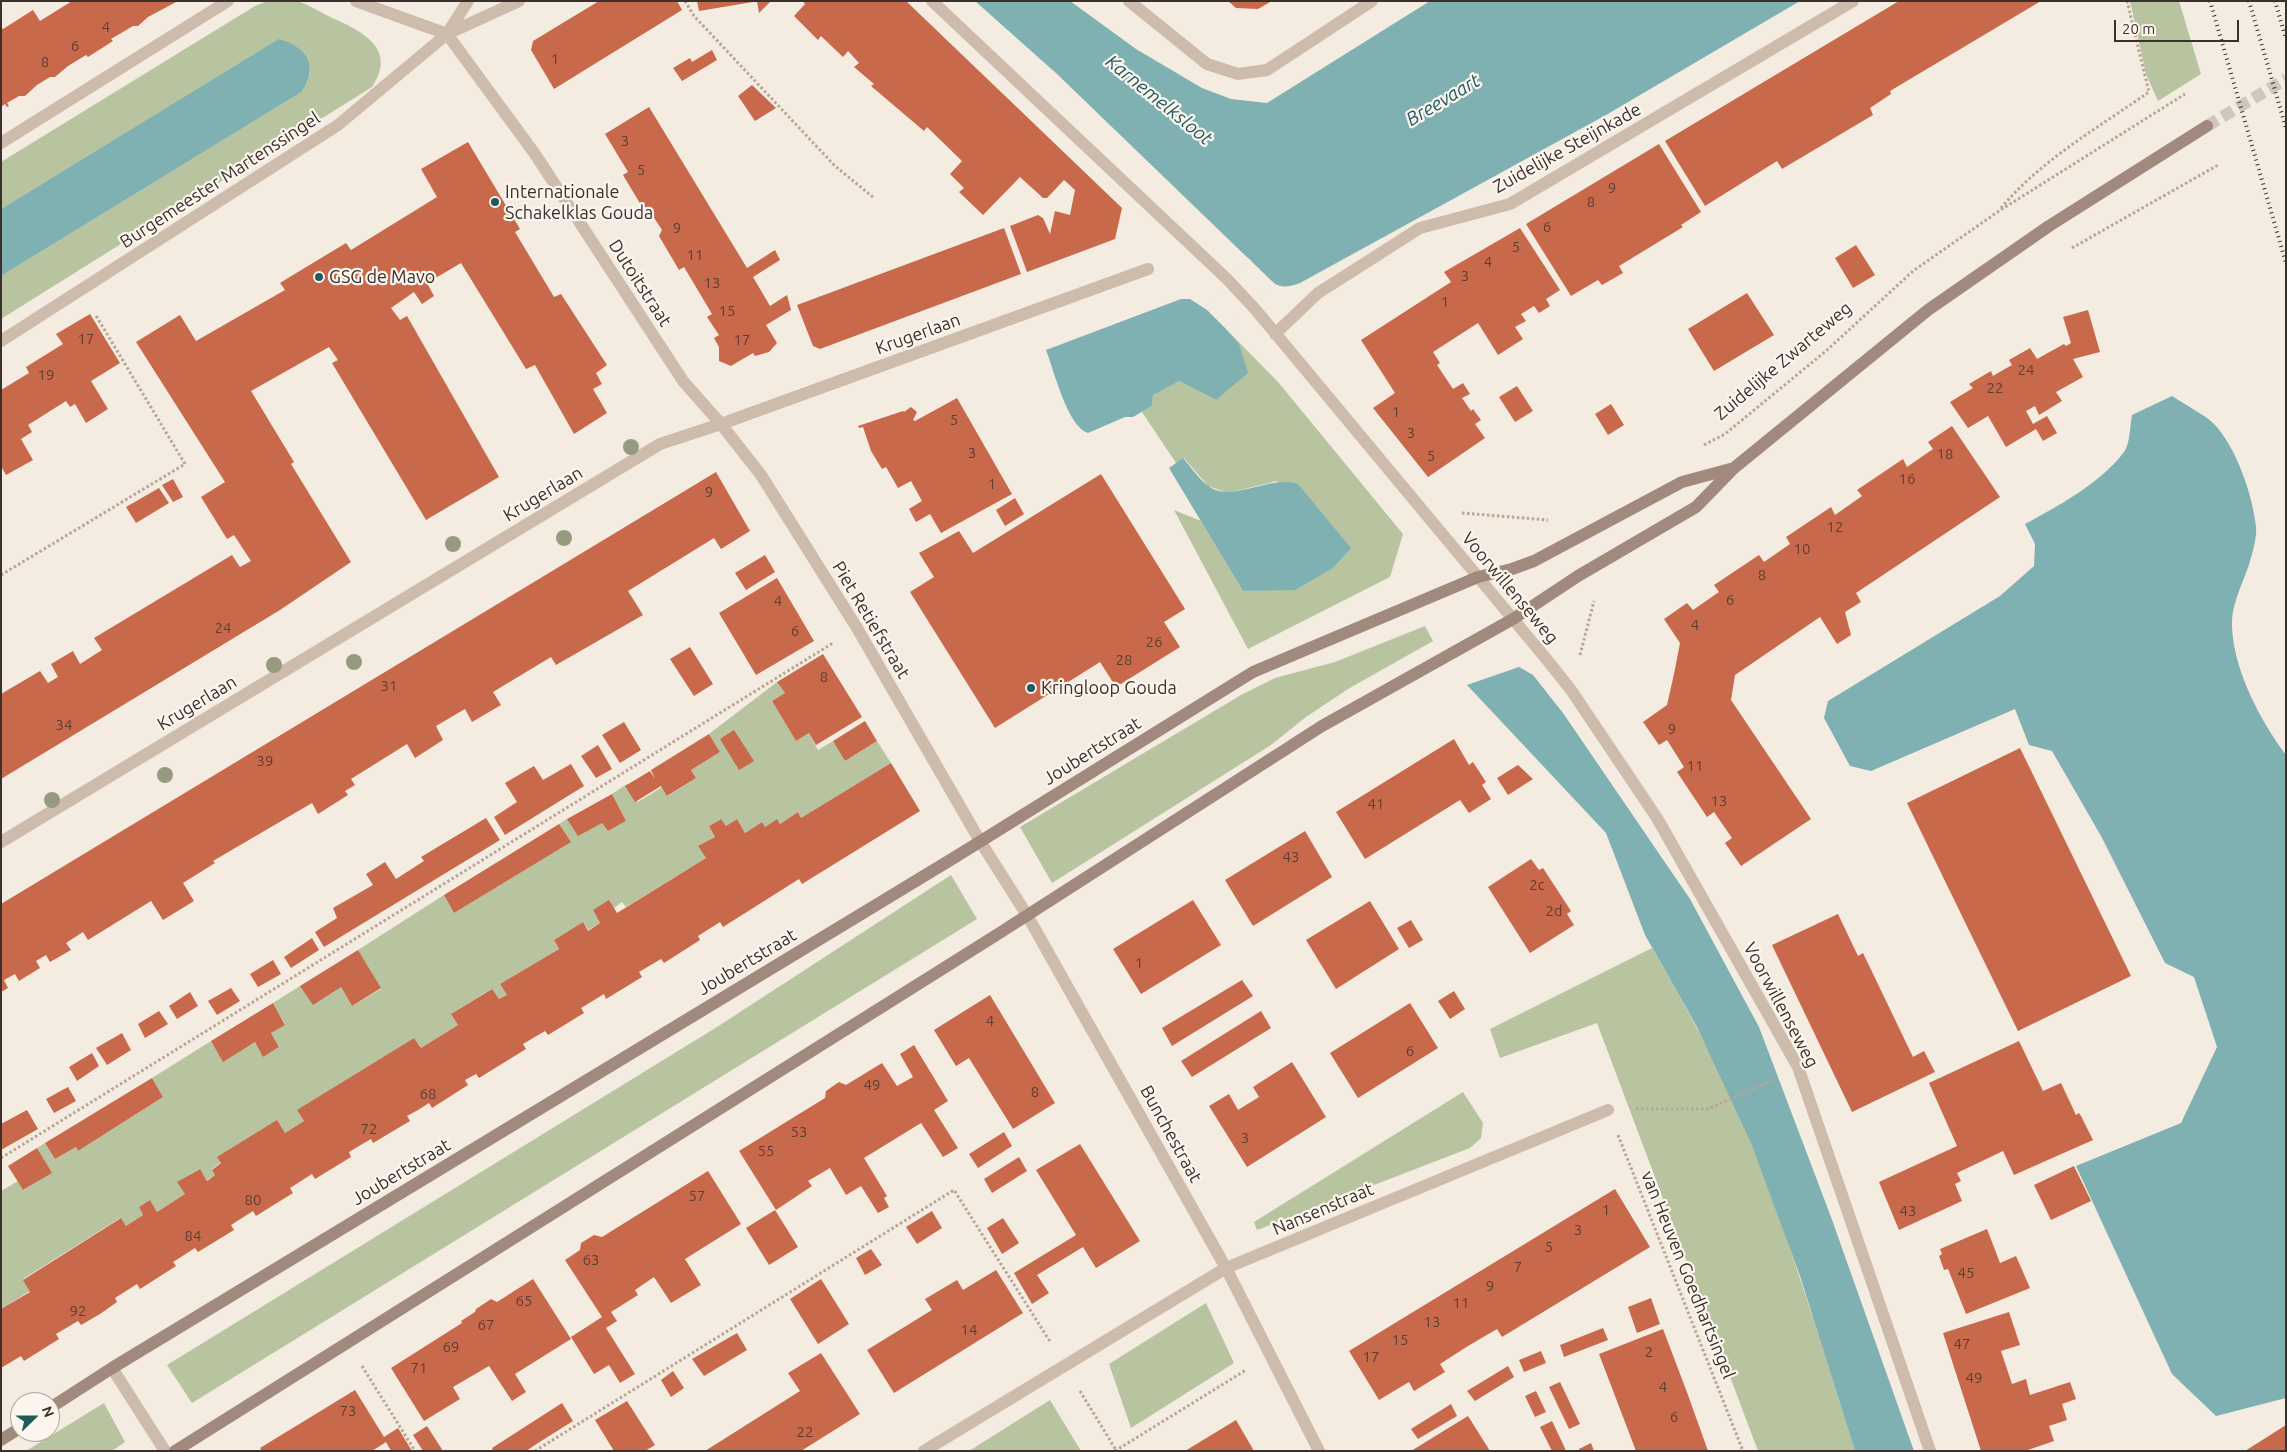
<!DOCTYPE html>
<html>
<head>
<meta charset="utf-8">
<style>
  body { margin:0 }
  #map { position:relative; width:2287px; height:1452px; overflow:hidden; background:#f4ebe1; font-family:Ubuntu,sans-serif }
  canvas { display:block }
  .frame { position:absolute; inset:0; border:2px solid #3b302b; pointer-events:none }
  .north { position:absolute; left:10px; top:1392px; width:50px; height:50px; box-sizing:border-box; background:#fbf5ee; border:1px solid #aea6a0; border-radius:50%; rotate:68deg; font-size:14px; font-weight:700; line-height:20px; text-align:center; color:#3b302b }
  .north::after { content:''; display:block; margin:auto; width:18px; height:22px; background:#1f5a5e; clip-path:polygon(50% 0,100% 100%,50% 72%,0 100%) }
  .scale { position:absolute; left:2114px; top:20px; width:125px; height:22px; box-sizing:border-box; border:2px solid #3b302b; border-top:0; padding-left:6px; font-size:15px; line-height:18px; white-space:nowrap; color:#3b302b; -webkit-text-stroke:4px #fbf5ee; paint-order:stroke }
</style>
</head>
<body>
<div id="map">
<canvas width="2287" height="1452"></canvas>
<div class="frame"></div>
<div class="north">N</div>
<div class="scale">20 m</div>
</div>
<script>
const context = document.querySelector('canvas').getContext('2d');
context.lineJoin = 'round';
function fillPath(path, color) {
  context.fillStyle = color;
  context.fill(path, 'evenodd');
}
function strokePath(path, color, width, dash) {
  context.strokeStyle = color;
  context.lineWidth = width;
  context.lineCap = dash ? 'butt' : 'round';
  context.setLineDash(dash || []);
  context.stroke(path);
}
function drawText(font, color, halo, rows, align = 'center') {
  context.font = font + ' Ubuntu,sans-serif';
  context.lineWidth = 4.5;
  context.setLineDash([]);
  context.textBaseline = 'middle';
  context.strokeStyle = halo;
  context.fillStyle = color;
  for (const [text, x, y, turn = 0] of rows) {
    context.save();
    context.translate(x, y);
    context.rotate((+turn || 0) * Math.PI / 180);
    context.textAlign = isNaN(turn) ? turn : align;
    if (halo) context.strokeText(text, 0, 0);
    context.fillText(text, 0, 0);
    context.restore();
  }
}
const green = new Path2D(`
  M268,1C277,1 287,0 296,1C306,3 318,11 328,16C359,30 399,47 372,87L1,319V276L300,92C324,63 302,54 279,40L1,209V162L255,6Z
  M2130,1H2179L2201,74L2158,101L2146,74Z
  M1226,329L1278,382L1403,534L1390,577L1248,649L1174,510L1201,521L1243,591L1260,590L1277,481L1228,493L1208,486L1184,458L1176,463L1142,412L1152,406L1153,395L1168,385L1179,381L1216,400Z
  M1425,626L1433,641L1348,689L1306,717L1271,745L1052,883L1020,827L1241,695L1275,678L1335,662Z
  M777,682L785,693L772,701L796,741L809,733L818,750L833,741L845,761L877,741L891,763L801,818L798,812L780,824L777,819L765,827L762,822L745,833L737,819L726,826L720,819L709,826L715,837L698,846L706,858L626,907L622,902L614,908L593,910L600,923L588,930L583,922L554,940L559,949L500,984L507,995L499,999L491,989L451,1014L458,1025L421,1048L414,1038L298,1110L304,1121L285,1133L277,1121L212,1169L215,1175L207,1180L199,1169L178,1182L185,1194L157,1212L150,1200L139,1207L143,1215L126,1226L120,1218L23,1279L30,1291L1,1309V1191L18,1181L24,1190L51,1173L37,1148L45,1143L55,1159L76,1147L78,1151L163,1097L152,1078L211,1041L223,1061L255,1042L263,1057L279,1047L271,1033L285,1024L273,1003L300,986L341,987L352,1006L381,989L358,950L444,895L454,913L570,842L559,824L567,819L602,823L608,831L626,821L612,794L627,784L638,802L662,787L668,796L696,778L691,770L720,752L709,734Z
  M951,875L977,919L192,1403L167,1365L717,1027Z
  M1652,948C1688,1011 1726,1077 1752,1145C1791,1245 1823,1348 1855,1451H1758L1597,1023L1500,1058L1490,1029Z
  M1463,1092L1483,1123L1481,1138L1470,1148L1257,1230L1254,1222Z
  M1206,1303L1234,1363L1131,1428L1109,1364Z
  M1050,1400L1081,1451H969Z
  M104,1403L125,1442L112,1451H26Z`);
const water = new Path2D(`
  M975,1H1070L1136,49L1202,88L1231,99L1267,103L1430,1H1800L1606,115L1300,283C1288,287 1281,289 1271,281L1226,329L1239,344L1248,373L1216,400L1179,381L1153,395L1152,406L1133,417H1125L1088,433C1067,426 1054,370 1046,350L1181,299H1190L1207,310L1252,262L1057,74Z
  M279,39C307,47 320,67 301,92L1,276V209Z
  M2172,396C2185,405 2202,413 2213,423C2236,446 2253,496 2256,527C2257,537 2253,551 2250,561C2244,582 2231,603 2232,627C2234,671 2260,720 2286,755V1398L2216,1416L2172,1374L2076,1166L2181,1123L2217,1047L2194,977L2165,963L2101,836L2052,751L2029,745L2015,709L1871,771L1850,766L1824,718L1828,701L2000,596L2034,566L2035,544L2025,524C2057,507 2102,482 2124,452C2130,444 2130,425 2132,415Z
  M1183,458C1191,467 1198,478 1207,485C1231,505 1268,474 1298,484L1351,548L1333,568L1295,590L1243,591L1169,468Z
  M1519,667L1533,675L1563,713L1690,899L1759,1027L1831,1217L1914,1451H1855L1800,1276L1751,1143L1697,1027L1645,935L1606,833L1467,685Z`);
const pier = new Path2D(`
  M1248,258L1277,286L1276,288L1271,284L1230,329L1233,332L1231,334L1202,305L1204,304L1207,306L1249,262L1246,259Z`);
const building = new Path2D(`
  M72,1H178L148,17L138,26H133L111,39L113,41L88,57L86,55L68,66L55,77H50L37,85L25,96H19L7,103L9,106L7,107L5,104L1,107V27L3,29L33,10L40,21Z
  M599,1H677L682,10L554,89L531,50L533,41Z
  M697,1H753V2L699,11Z
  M757,1H771L759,13Z
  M803,1H906L1122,208L1115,239L1027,272L1010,226L1038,215L1043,218L1050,234L1055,211L1070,215L1075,190L1064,180L1047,198H1043L1020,177L983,215L959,192L964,188L950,174L962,161L927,127L924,131L871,86L874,84L854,67L859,63L848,51L843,57L821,36L818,40L794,16L805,4Z
  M1228,1H1272L1258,9L1236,8Z
  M1899,1H2041L1890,91L1891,94L1870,108L1873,115L1782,169L1777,161L1705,206L1665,141Z
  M712,50L717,60L682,81L673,68L690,58L692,62Z
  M752,85L776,108L755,121L738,96Z
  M649,107L747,268L775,250L780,260L753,277L770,306L787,295L791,310L766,325L777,343L769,352L755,356L753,353L731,366L719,361V347L714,338L719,335L707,317L712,314L684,267L679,270L659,236L662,230L649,210H644L623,175L628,172L605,134Z
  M468,142L520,229L515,232L554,297L561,294L607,365L596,373L602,384L593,389L607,413L574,434L535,365L526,369L461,263L427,283L434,296L422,304L414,292L391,308L400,320L407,316L499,477L426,520L332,363L338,360L329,347L251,391L294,462L291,464L351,562L280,610L1,779V694L40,671L48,683L58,677L51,664L73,651L80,664L102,650L94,638L232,555L240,567L251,561L234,535L227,539L201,497L225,482L136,342L180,315L196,341L285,290L280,283L293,275L346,243L351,250L437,197L421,169Z
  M1659,144L1701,212L1681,225L1683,227L1619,266L1623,273L1602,285L1598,280L1571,296L1526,224Z
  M1004,228L1021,274L820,349L813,346L797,305Z
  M1520,228L1560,290L1546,299L1550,306L1539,313L1534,306L1521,314L1526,321L1515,327L1523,339L1498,355L1478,323L1433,352L1440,363L1437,365L1453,389L1463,383L1470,394L1462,398L1471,411L1473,409L1481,420L1475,424L1485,438L1428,477L1373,408L1395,393L1361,340L1451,282L1444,272Z
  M1856,245L1875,275L1853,288L1835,258Z
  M1747,293L1774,335L1714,371L1688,329Z
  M2088,310L2100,352L2073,359L2083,377L2056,392L2062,401L2039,415L2035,406L2026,411L2033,424L2047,416L2057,433L2043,441L2036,429L2006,447L1988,416L1968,428L1950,402L1973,388L1969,384L1991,371L1993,376L2003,370L2012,365L2009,360L2030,348L2037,359L2064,344L2066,346L2071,343L2063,317Z
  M90,314L120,363L91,381L108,409L86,423L75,404L70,407L66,401L28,425L32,432L21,439L33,460L6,475L1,466V390L29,373L26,367L63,344L56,334Z
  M1517,386L1533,411L1515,422L1499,397Z
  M957,398L1012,494L941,533L930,514L916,522L909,509L922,501L911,481L898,488L886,467L882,469L871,451L863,427L859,428L858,426L903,411L904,412L911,407L917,412L913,420L915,421Z
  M1611,404L1624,425L1608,435L1595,414Z
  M1952,426L2000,497L1856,593L1861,602L1845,612L1851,635L1837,644L1820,617L1735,675L1731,700L1811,819L1741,866L1725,843L1732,838L1714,812L1707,817L1677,772L1684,767L1667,740L1659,745L1643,722L1667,705L1674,674L1680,643L1664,619L1687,603L1693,610L1719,592L1714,585L1759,555L1764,562L1790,544L1786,537L1831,507L1835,515L1862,496L1857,490L1903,459L1907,467L1933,449L1928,442Z
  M716,472L750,531L721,549L714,538L628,591L643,615L556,665L551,657L493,692L501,705L472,722L465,709L436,726L443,740L415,758L407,744L351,779L355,785L345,791L348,795L318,814L312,803L213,861L215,863L183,883L194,901L163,920L151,901L88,940L83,932L66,943L71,950L50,962L46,955L36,961L40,968L19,981L15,974L4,980L8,988L1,992V904Z
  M1101,474L1185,609L1164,622L1180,647L1116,687L1100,662L995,728L910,592L934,577L919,553L959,531L973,553Z
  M173,479L183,497L173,502L162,485Z
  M159,488L169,503L136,523L126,507Z
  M1015,498L1024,514L1005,526L996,510Z
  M765,555L775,572L746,590L735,573Z
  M777,578L814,641L756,675L719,613Z
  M690,647L713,684L694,696L670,659Z
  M823,654L862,717L816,745L809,733L796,741L772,701L785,693L777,682Z
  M865,721L877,741L845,761L833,741Z
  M624,722L641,750L620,763L602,735Z
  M734,730L754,761L739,770L720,739Z
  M709,734L720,752L691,770L696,778L667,796L661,786L635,802L625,786L650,771L655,779L651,770Z
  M1454,739L1469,765L1473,762L1486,782L1482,785L1491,799L1469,813L1460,800L1365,859L1336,812Z
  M598,745L612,769L596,778L581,756Z
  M2020,748L2131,976L2018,1031L1907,803Z
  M891,763L920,811L802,884L799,879L723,927L720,922L698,936L700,940L664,963L661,959L639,972L642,977L606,999L604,994L581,1008L584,1013L548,1035L545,1031L523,1044L526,1049L479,1078L476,1074L465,1080L468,1085L432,1108L429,1103L418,1110L407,1116L410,1121L373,1143L371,1139L359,1146L349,1152L351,1157L315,1179L312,1174L290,1188L293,1193L256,1216L253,1211L231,1225L234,1230L198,1252L195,1248L173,1262L176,1266L140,1289L137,1284L115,1298L117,1302L100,1314L81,1325L78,1321L56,1334L59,1339L24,1361L21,1356L1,1368V1309L30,1292L23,1280L121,1218L126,1226L143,1215L139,1207L150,1200L157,1212L185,1194L177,1182L200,1169L207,1181L215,1175L212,1170L221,1163L217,1157L277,1120L285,1133L304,1121L297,1110L414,1038L421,1048L458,1025L451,1014L492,989L499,999L507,995L500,984L559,949L554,940L583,922L588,931L600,923L593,910L609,900L617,913L706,858L698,846L715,837L709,826L721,819L726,826L737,819L745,833L762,822L765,827L777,819L780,824L798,812L801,818Z
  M571,764L584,786L505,835L494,817L517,802L505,783L534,766L543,780Z
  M1518,765L1533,779L1508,795L1497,778Z
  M612,794L626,821L608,831L602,823L578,836L567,819Z
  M486,818L500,840L324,947L315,932L337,918L333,908L373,885L366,874L385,862L396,879L424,861L421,857Z
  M559,824L571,842L454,913L444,895Z
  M1305,831L1332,877L1253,926L1225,880Z
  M1531,859L1539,870L1543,868L1571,911L1567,914L1574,925L1530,953L1488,887Z
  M1193,900L1221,945L1141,994L1113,949Z
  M1370,901L1399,949L1336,989L1306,940Z
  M1838,914L1858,956L1863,953L1913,1057L1924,1051L1935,1072L1852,1112L1772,945Z
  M1411,920L1423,940L1409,948L1397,928Z
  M312,938L319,950L291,968L284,957Z
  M358,950L381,988L352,1006L341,987L313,1005L300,986Z
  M273,960L281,974L258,987L250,974Z
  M1242,980L1253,996L1172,1046L1162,1028Z
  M231,988L240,1001L217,1015L208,1001Z
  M1454,991L1465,1009L1450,1019L1438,1001Z
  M190,992L198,1006L177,1019L169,1006Z
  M990,995L1055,1103L1013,1129L969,1058L956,1066L934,1030Z
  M273,1003L285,1025L271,1033L279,1047L263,1057L255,1042L223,1062L211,1041Z
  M1410,1003L1438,1048L1358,1098L1330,1053Z
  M159,1011L168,1024L145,1038L138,1024Z
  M1261,1011L1271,1028L1192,1077L1181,1061Z
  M122,1033L131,1050L107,1065L96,1048Z
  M2019,1041L2043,1091L2061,1083L2076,1115L2079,1113L2081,1116L2093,1140L2014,1175L2003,1151L1957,1173L1961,1181L1955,1184L1962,1201L1899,1230L1879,1182L1957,1146L1929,1083Z
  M914,1045L948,1101L934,1110L958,1148L943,1157L921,1123L864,1158L887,1196L884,1198L889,1207L878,1213L861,1186L846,1195L830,1168L808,1181L812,1186L776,1210L739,1151L825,1098L826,1091L839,1082L846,1085L882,1063L897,1086L913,1077L900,1054Z
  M92,1053L99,1066L77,1081L69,1067Z
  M1292,1062L1326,1117L1247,1167L1209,1106L1229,1094L1238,1110L1259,1097L1253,1087Z
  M152,1078L163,1097L78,1151L76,1147L55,1159L45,1143Z
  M68,1087L76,1101L54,1113L46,1099Z
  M27,1110L38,1129L1,1150V1124Z
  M1004,1132L1012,1146L978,1168L969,1154Z
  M1080,1144L1140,1241L1096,1268L1083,1247L1037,1275L1049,1293L1032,1304L1014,1273L1076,1235L1036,1170Z
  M37,1148L52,1173L23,1190L8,1166Z
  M1019,1157L1027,1171L992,1193L984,1179Z
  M2074,1166L2091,1201L2051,1220L2034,1185Z
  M708,1171L741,1224L685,1259L701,1285L671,1303L654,1277L635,1290L638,1295L611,1312L617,1321L606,1328L635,1374L620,1383L609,1365L594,1374L571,1337L602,1317L565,1260L580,1250L581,1243L594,1235L602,1237Z
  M1615,1189L1650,1247L1502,1337L1497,1329L1468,1346L1440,1364L1445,1372L1414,1391L1409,1382L1379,1400L1349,1351Z
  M775,1210L798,1247L769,1265L746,1228Z
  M932,1211L942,1228L917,1244L906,1227Z
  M1003,1218L1019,1243L1002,1254L987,1228Z
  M1987,1229L2000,1263L2016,1256L2030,1288L1966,1314L1948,1269L1944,1270L1939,1256L1942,1254L1940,1249Z
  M871,1249L882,1265L865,1275L856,1258Z
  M996,1270L1023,1313L894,1393L867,1350L932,1310L925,1299L957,1280L963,1290Z
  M533,1279L571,1339L515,1374L526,1392L512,1401L489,1366L453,1387L460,1399L424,1421L391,1368L462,1323L461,1321L475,1312L476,1309L491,1299L497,1302Z
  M821,1279L849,1324L818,1344L790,1299Z
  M1651,1298L1660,1324L1637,1333L1628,1307Z
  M2009,1312L2020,1345L2001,1351L2012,1384L2026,1379L2030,1395L2070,1382L2076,1399L2062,1404L2067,1420L2049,1426L2054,1441L2025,1451H1981L1943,1333Z
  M1603,1328L1608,1340L1564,1357L1560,1345Z
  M1663,1329L1688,1395L1708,1451H1636L1599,1354Z
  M737,1333L747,1350L704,1376L692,1359Z
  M1541,1351L1546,1363L1524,1372L1519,1360Z
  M821,1353L860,1414L801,1451H705L800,1391L788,1373Z
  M1508,1366L1514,1377L1475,1401L1467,1391Z
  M673,1371L684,1388L671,1397L661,1380Z
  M1560,1382L1580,1424L1569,1429L1549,1387Z
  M355,1390L384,1437L398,1428L412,1451H391L386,1442L372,1451H262L260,1448Z
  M1536,1391L1546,1412L1535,1417L1525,1396Z
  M627,1401L655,1445L645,1451H614L595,1420Z
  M562,1403L573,1421L538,1443L526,1451H493L492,1448Z
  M1451,1404L1457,1416L1418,1439L1411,1429Z
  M1468,1416L1490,1451H1411Z
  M1236,1420L1254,1451H1185Z
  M1552,1421L1562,1442L1566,1451H1552L1540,1427Z
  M2286,1425V1451H2245Z
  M427,1426L443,1451H423L413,1435Z
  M1591,1443L1594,1451H1579V1449Z`);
const secondaryTunnel = new Path2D(`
  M2207,126L2286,79`);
const path = new Path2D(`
  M685,1L694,16L835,166L874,198
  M2001,208C2041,160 2099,127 2149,92L2127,1
  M2072,248L2218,165
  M1704,445L1725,434L1826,351L1913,271L1999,211L2185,94
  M1462,513L1548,520
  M1,575L185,464L95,314
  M1580,655L1594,601
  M1636,1109H1708L1773,1080
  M1618,1135L1743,1451
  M1,1158L833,643
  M362,1366L415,1451
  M1080,1391L1116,1450
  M535,1451L954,1190L1051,1343
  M1115,1451L1246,1370`);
const minor = new Path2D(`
  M356,1L447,34
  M932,1L1227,279L1255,309L1548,661L1571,690L1657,818L1798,1067L1930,1451
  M1129,1L1207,64L1238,74L1267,70L1372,1
  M447,34L535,154L683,381L721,424L761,475L857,628L980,841L1027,915L1226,1268L1319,1451
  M447,34L468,1
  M1,143L228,1
  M1275,334L1318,293L1420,228L1510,204L1853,1
  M1,341L338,125L447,34L519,1
  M1,842L660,444L721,424L1148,269
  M112,1368L165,1451
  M924,1451L1226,1268L1608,1110`);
const secondary = new Path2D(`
  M50,1408L112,1368L952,859L1253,672L1478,577L1512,569L1534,561L1682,482L1734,468
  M1,1440L20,1428
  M175,1451L998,934L1322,726L1513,619L1578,576L1696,507L1734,468L1928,310L2049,226L2207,126`);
const rail = new Path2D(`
  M2210,1L2286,263
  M2249,1L2286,128
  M2275,1L2286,39`);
const trees = [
  [631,447],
  [564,538],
  [453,544],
  [354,662],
  [274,665],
  [165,775],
  [52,800]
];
const markers = [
  [495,202,5,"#1f5a5e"],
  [319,277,5,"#1f5a5e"],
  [1031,688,5,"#1f5a5e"]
];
const numberNames = [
  ["4",106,27],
  ["6",75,46],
  ["1",555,59],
  ["8",45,62],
  ["3",625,141],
  ["5",641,170],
  ["9",1612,188],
  ["8",1591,202],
  ["6",1547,227],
  ["9",677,228],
  ["5",1516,247],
  ["11",695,255],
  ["4",1488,262],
  ["3",1465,276],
  ["13",712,283],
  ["1",1445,302],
  ["15",727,311],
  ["17",86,339],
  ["17",742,340],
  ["24",2026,370],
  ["19",46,375],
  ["22",1995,388],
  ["1",1396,412],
  ["5",954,420],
  ["3",1411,433],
  ["3",972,453],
  ["18",1945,454],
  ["5",1431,456],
  ["16",1907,479],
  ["1",992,484],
  ["9",709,492],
  ["12",1835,527],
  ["10",1802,549],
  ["8",1762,575],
  ["6",1730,600],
  ["4",778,601],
  ["4",1695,625],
  ["24",223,628],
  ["6",795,631],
  ["26",1154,642],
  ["28",1124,660],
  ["8",824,677],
  ["31",389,686],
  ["34",64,725],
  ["9",1672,729],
  ["39",265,761],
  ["11",1695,766],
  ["13",1719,801],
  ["41",1376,804],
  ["43",1291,857],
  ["2c",1537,885],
  ["2d",1554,911],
  ["1",1139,963],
  ["4",990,1021],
  ["6",1410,1051],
  ["49",872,1085],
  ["8",1035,1092],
  ["68",428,1094],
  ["72",369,1129],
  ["53",799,1132],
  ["3",1245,1138],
  ["55",766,1151],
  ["57",697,1196],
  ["80",253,1200],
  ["1",1606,1210],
  ["43",1908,1211],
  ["3",1578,1230],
  ["84",193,1236],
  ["5",1549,1247],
  ["63",591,1260],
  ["7",1518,1267],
  ["45",1966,1273],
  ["9",1490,1286],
  ["65",524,1301],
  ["11",1461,1303],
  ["92",78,1311],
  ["13",1432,1322],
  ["67",486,1325],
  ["14",969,1330],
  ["15",1400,1340],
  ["47",1962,1344],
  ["69",451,1347],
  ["2",1649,1352],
  ["17",1371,1357],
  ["71",419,1368],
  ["49",1974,1378],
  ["4",1663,1387],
  ["73",348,1411],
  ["6",1674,1417],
  ["22",805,1432]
];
const streetNames = [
  ["Zuidelijke Steijnkade",1567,148,-29],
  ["Burgemeester Martenssingel",220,180,-33],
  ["Dutoitstraat",640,283,57],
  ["Krugerlaan",918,334,-20],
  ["Zuidelijke Zwarteweg",1783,361,-40],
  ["Krugerlaan",543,494,-31],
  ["Voorwillenseweg",1510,588,50],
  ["Piet Retiefstraat",871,620,59],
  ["Krugerlaan",197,703,-31],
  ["Joubertstraat",1092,751,-32],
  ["Joubertstraat",747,962,-31],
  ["Voorwillenseweg",1781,1005,62],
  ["Bunchestraat",1171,1134,61],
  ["Joubertstraat",401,1172,-31],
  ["Nansenstraat",1323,1209,-23],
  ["van Heuven Goedhartsingel",1688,1275,68]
];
const poiNames = [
  ["Internationale",505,192],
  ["Schakelklas Gouda",505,213],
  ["GSG de Mavo",329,277],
  ["Kringloop Gouda",1041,688]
];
const waterNames = [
  ["Karnemelksloot",1159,100,39],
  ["Breevaart",1443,100,-31]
];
fillPath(green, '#b8c4a0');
fillPath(water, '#7fb0b2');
fillPath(pier, '#f4ebe1');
fillPath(building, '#c8694b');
strokePath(secondaryTunnel, '#cfc6bd', 12, [12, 6]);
strokePath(path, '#b9a596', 3, [2.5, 2.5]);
strokePath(minor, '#cdbbac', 12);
strokePath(secondary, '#a18a7d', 12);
strokePath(rail, '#3b302b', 4, [1, 4]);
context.fillStyle = '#969b7f';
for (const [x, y] of trees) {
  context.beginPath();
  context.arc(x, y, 8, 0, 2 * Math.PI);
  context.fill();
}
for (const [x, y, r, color] of markers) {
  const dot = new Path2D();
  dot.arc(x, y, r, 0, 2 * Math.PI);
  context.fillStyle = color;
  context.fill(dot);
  strokePath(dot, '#fbf5ee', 2);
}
drawText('15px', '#5e3e33', null, numberNames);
drawText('18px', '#3b302b', '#fbf5ee', streetNames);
drawText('18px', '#3b302b', '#fbf5ee', poiNames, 'left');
drawText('italic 19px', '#1f5a5e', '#fbf5ee', waterNames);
</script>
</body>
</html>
